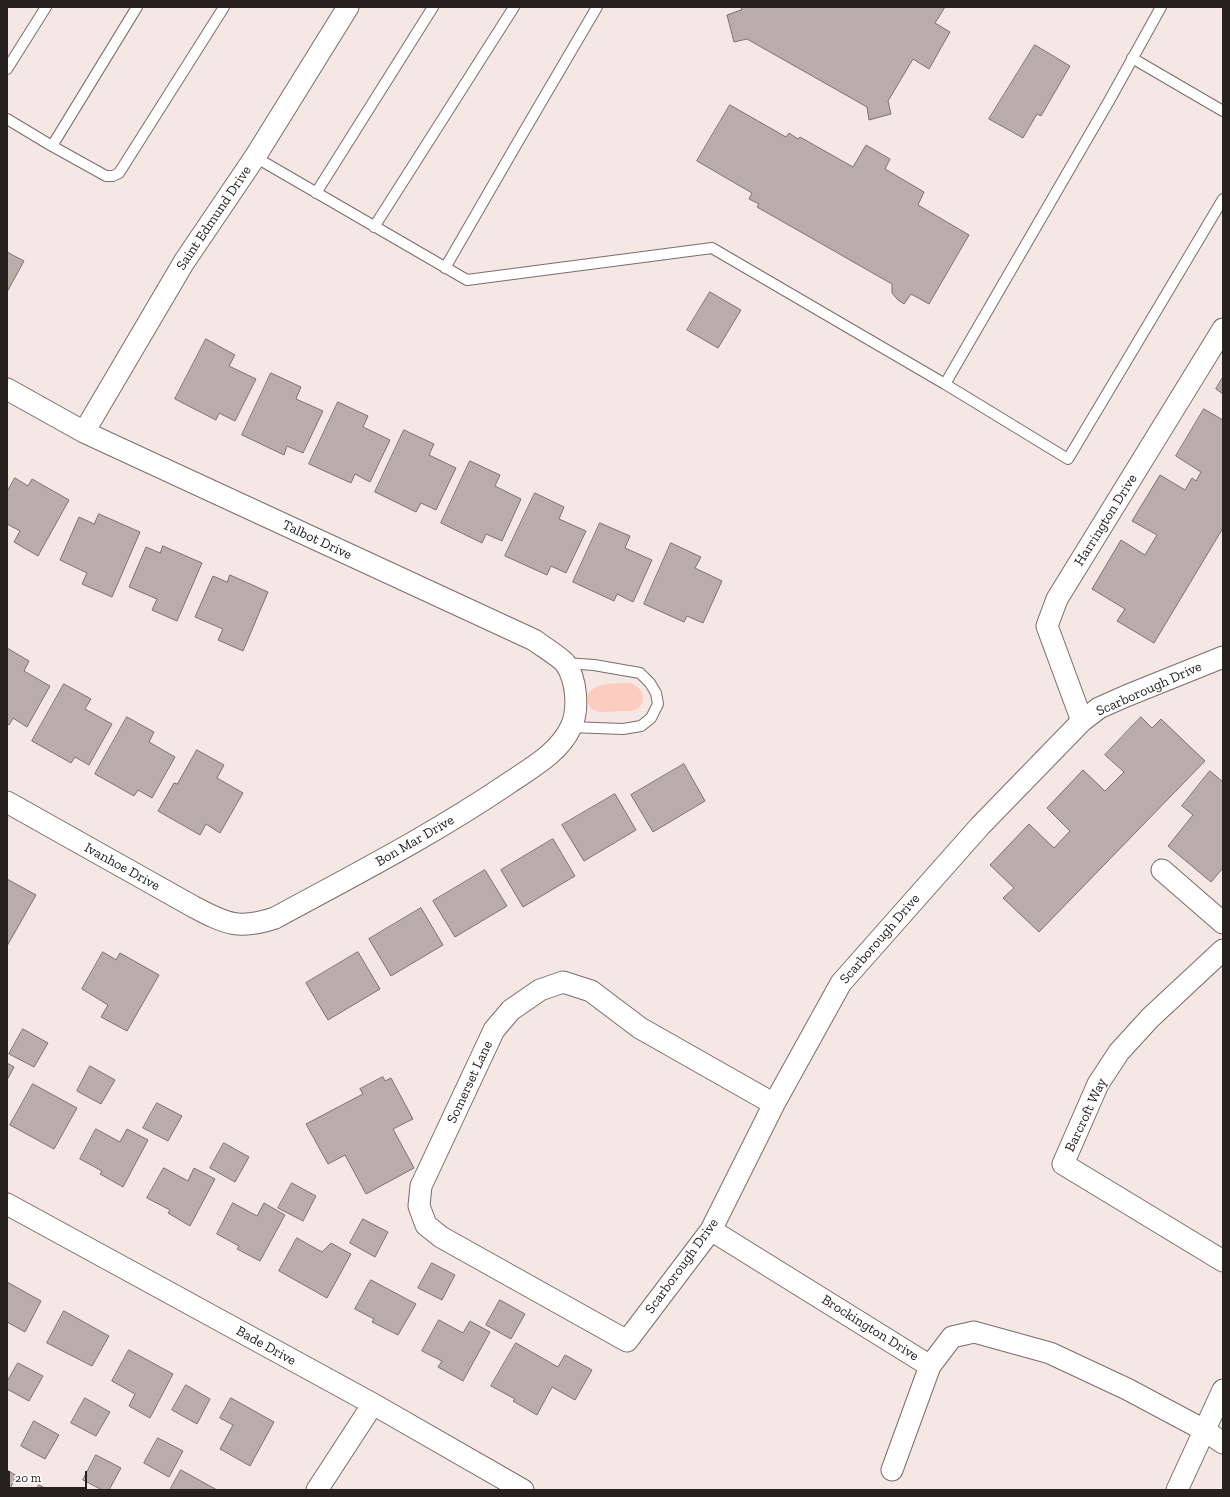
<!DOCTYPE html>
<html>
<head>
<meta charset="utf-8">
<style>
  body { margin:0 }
  #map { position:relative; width:1230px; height:1497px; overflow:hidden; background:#f5e7e3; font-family:"Zilla Slab",serif }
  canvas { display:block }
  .frame { position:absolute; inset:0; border:8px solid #26211f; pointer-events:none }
  .scale { position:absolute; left:8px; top:1471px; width:79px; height:18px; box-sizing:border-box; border:2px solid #26211f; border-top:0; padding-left:5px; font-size:12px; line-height:14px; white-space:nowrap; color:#26211f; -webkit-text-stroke:3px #fff; paint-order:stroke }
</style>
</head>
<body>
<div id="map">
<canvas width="1230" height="1497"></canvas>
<div class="frame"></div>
<div class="scale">20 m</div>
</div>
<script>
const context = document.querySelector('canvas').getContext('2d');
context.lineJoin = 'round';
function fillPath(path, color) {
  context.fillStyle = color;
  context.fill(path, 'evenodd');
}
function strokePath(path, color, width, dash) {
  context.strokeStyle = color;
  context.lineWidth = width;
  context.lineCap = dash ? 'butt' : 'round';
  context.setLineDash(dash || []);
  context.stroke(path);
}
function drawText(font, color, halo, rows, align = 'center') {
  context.font = font + ' "Zilla Slab",serif';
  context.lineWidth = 3;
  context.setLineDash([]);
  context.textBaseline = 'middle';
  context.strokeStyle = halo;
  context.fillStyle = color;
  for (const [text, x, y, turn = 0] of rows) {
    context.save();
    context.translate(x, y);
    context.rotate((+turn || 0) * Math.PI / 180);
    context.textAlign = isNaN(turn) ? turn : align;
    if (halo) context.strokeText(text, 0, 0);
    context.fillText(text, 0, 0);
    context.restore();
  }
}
const green = new Path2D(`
  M629,683C642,685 650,703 635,710C631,712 624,711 619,711C604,712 585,716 588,694C598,681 614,684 629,683Z`);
const building = new Path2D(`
  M742,7H945L935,23L950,32L929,69L913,59L888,101L891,114L869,120L867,107L747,39L734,42L727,15L741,10Z
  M1035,45L1070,66L1041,116L1037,114L1023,138L989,119Z
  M730,105L786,137L789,133L798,139L800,137L853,167L866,145L890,159L885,169L924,192L918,205L969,235L929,304L911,294L904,304L898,300L892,293V284L757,207L759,204L749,199L752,193L697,161Z
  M7,252L24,261L7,292Z
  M710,292L741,310L718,348L687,330Z
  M206,339L235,355L229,366L256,379L235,421L219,413L216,420L175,399Z
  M271,373L301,387L296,399L323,411L303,453L287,446L284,455L242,435Z
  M1223,377V394L1216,389Z
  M338,402L368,416L363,427L390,440L370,482L355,474L351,483L309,464Z
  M1204,409L1223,420V528L1154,643L1117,621L1125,609L1092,589L1121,540L1145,555L1157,535L1132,521L1160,475L1185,490L1192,478L1196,481L1201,472L1176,456Z
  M404,430L434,444L429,455L456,468L436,510L421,503L416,512L375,492Z
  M470,461L500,475L495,486L521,499L502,541L486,534L482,543L441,523Z
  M15,478L28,486L32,479L69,500L38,556L14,542L20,531L7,524V492Z
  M535,493L564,507L559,519L586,531L566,573L551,566L547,575L505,556Z
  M99,514L140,532L112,597L82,584L87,573L60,560L79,517L94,524Z
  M600,523L630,536L625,548L652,560L633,602L617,594L614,601L573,582Z
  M671,543L701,557L695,568L722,581L703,623L687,616L684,622L644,604Z
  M163,546L202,563L177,621L152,610L157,599L129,587L146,547L160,553Z
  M230,575L268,592L243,651L218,640L223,629L195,617L213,576L227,582Z
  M7,648L29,661L24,671L50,686L27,727L13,718L9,725L7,723Z
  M64,684L91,699L85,709L112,724L89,765L75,757L71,763L32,741Z
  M127,717L154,732L149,742L175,757L152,798L138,790L134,796L95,774Z
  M1141,717L1152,728L1161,719L1205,761L1039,932L1003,898L1014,888L990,865L1029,824L1054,848L1070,831L1047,808L1083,770L1105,791L1124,772L1105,755Z
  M197,750L224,765L217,778L243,793L220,833L206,824L200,835L158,811L174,783L177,784Z
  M684,764L705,801L653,832L631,795Z
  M1210,771L1223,782V868L1211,882L1168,846L1193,815L1182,806Z
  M615,794L636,830L584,861L562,825Z
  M553,839L575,876L523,907L501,870Z
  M485,870L507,906L455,937L433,901Z
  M7,879L36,895L7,946Z
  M421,908L443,945L391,976L369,939Z
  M103,952L116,960L120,953L159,975L127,1031L101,1017L108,1005L82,989Z
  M358,952L380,989L328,1020L306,983Z
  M23,1029L48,1043L34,1067L9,1054Z
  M7,1063L14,1067L7,1080Z
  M90,1066L115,1080L101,1104L77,1091Z
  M383,1077L385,1081L391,1078L413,1119L393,1129L414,1168L366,1194L345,1155L328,1164L306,1124L363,1094L360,1089Z
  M33,1084L77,1108L54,1149L10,1125Z
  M157,1103L182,1116L168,1141L143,1128Z
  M96,1129L120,1142L127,1129L148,1140L123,1187L100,1174L102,1171L80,1159Z
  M224,1143L249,1157L235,1182L210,1168Z
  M164,1168L188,1181L194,1168L215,1179L190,1226L168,1213L170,1210L147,1198Z
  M292,1183L316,1196L303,1221L278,1208Z
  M233,1203L257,1216L264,1203L285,1215L260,1261L237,1249L239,1246L217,1234Z
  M363,1219L388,1232L375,1257L350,1243Z
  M297,1238L322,1252L331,1243L351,1254L327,1298L279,1271Z
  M432,1263L455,1275L442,1300L418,1288Z
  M371,1280L416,1304L398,1335L372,1322L374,1319L355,1309Z
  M7,1282L41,1301L25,1332L7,1322Z
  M500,1300L525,1314L511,1339L486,1325Z
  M64,1311L109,1336L92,1366L47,1343Z
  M439,1320L463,1333L470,1321L490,1332L463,1381L438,1367L442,1361L422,1351Z
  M516,1343L558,1367L565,1355L592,1370L575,1400L552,1387L537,1415L513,1401L515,1399L491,1386Z
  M129,1350L173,1374L150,1418L129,1406L135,1394L112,1381Z
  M18,1363L43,1376L29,1401L7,1389V1382Z
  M186,1385L210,1399L197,1424L172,1410Z
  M85,1398L110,1412L96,1436L71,1423Z
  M231,1398L274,1422L250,1466L220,1449L233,1425L220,1418Z
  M34,1421L59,1435L45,1459L21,1446Z
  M158,1438L183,1451L169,1477L144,1463Z
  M96,1455L121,1468L109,1490H102L83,1480Z
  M7,1470L17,1476L9,1490H7Z
  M181,1470L217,1490H170Z
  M39,1485L49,1490H36Z`);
const service = new Path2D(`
  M1161,7L1109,101L945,384L1068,459L1223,199
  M1132,58L1223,111
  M7,69L46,7
  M7,119L52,146L137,7
  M52,146L106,176H113L119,173L224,7
  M255,157L467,280L712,248L945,384
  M316,193L433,7
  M374,227L514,7
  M445,268L519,140L597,7
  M565,663L594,665L640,673L650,683L656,693L658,704L651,718L641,726L623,729L571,727`);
const minor = new Path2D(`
  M7,389L84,432L534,640C542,646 560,657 565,663C577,679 579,710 571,727C559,753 531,768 509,783C434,834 354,875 275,918C239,930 226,924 194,907L7,802
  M84,432L184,262L255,157L348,7
  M1082,721L1047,626L1057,599L1223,329
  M1162,870L1223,923
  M1223,950L1150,1018L1119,1052L1098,1084L1063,1164L1223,1261
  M774,1104L640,1028L591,991L563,982L540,990L511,1010L494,1030L421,1186L419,1206L426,1225L441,1237L627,1341L711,1230L774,1104L841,983L980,826L1082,721L1099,708L1126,696L1223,657
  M7,1204L373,1404L523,1490
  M711,1230L930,1366L952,1337L974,1332L1050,1353L1127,1389L1204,1430L1223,1443
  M892,1470L930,1366
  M317,1490L373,1404
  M1177,1490L1223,1390`);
const streetNames = [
  ["Saint Edmund Drive",214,218,-56],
  ["Harrington Drive",1106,520,-58],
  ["Talbot Drive",317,540,25],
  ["Scarborough Drive",1149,689,-24],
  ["Bon Mar Drive",415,841,-30],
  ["Ivanhoe Drive",122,867,29],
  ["Scarborough Drive",880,939,-49],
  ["Somerset Lane",470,1082,-65],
  ["Barcroft Way",1086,1115,-65],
  ["Scarborough Drive",682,1266,-54],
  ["Brockington Drive",870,1328,32],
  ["Bade Drive",266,1346,29]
];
fillPath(green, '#fcccc0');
fillPath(building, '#baaca9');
strokePath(building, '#7d716e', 1);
strokePath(service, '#7a6d6a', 12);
strokePath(minor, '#7a6d6a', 23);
strokePath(service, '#fff', 10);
strokePath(minor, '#fff', 21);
drawText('14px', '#26211f', '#fff', streetNames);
</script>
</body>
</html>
